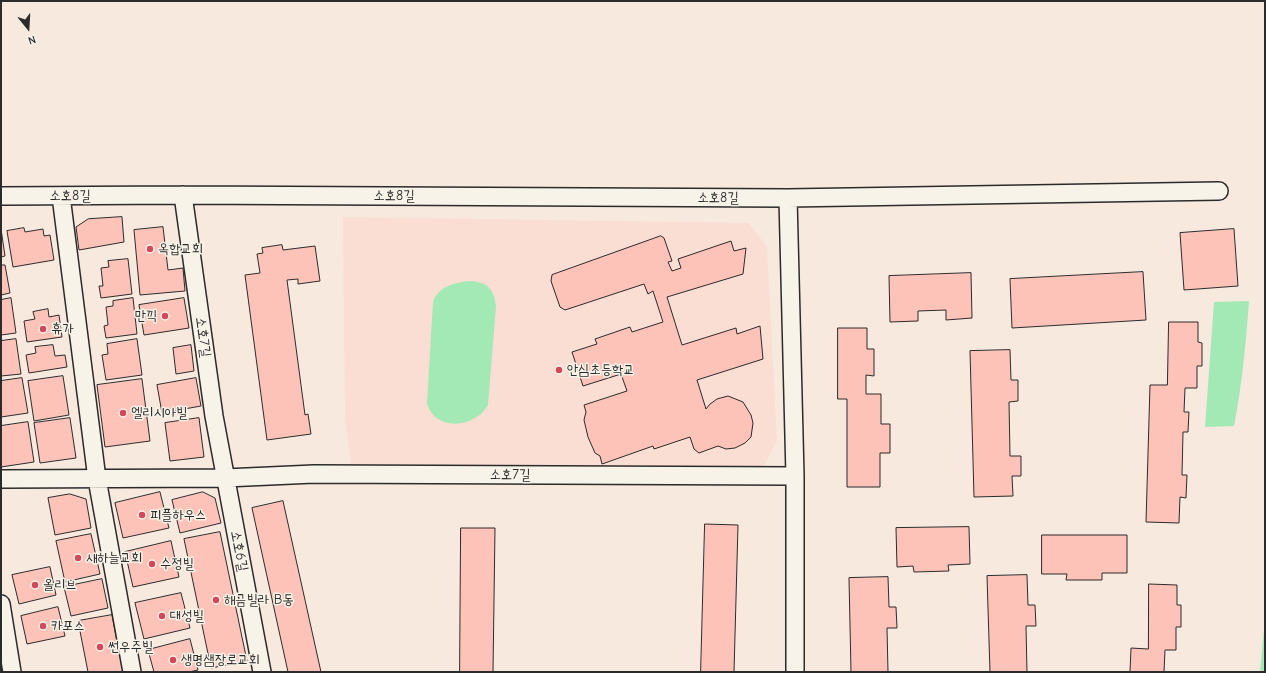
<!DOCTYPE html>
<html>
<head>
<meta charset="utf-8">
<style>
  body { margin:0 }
  #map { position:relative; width:1266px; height:673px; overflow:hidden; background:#f8e9de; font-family:"Comic Neue",sans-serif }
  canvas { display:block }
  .frame { position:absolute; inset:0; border:2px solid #2b2b2b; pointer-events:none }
  .north { position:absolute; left:8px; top:8px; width:40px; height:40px; -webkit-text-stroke:3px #f7f3e8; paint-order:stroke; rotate:162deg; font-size:11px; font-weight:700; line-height:16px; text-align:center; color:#2b2b2b }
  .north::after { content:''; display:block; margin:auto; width:14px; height:18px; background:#2b2b2b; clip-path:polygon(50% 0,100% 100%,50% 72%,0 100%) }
</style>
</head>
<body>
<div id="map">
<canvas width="1266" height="673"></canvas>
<div class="frame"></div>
<div class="north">N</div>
</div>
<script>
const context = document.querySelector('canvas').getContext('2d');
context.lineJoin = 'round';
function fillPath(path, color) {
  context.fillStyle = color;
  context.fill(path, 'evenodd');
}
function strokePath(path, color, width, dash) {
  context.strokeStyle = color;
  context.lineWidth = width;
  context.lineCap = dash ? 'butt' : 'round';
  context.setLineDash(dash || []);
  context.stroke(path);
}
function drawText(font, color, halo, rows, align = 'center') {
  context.font = font + ' "Comic Neue","Poor Story",sans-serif';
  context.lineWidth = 3;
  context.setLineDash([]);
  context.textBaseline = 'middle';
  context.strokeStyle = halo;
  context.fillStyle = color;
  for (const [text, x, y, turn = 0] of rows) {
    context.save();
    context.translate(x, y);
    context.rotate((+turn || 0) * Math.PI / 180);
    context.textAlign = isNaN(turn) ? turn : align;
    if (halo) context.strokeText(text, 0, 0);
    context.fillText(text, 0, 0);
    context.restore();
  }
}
const built = new Path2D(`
  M343,217L749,223L767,247L777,441L763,467H352L345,419Z`);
const green = new Path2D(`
  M469,281C487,282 494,288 496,306L488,405C475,428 436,432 427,404L433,302C439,286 454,283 469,281Z
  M1249,301C1246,343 1242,385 1234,426L1205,427L1214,302Z
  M1265,618V672H1260Z`);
const building = new Path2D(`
  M122,217L124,242L79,250L76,227L88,219Z
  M163,227L168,270L183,268L185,291L140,295L134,230Z
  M24,228L25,232L43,229L44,236L50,235L54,260L13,267L7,231Z
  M1,229L5,256L1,257Z
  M1234,229L1238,286L1184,290L1180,233Z
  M661,236L664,238L672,261L668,262L672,271L681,268L678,259L731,241L734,251L746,248L743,274L667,297L682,345L736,328L737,334L760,326L763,359L697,380L706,409L710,404L717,399L728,396L743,402L751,415L753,423L751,437L745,443L735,448L726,449L718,446L699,453L694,449L690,437L654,449L653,446L602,464L600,456L595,453L588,437L584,420L586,412L584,405L627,391L621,374L583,386L572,352L597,344L595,339L630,327L632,332L663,322L653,291L648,294L644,284L565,310L560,307L551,281L552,275Z
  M282,245L283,250L315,246L320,281L298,284V279L287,280L305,415L308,414L311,434L267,440L245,275L260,273L257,254L263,253L262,248Z
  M128,259L132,294L101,298L99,286H103L101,268L109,267L108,261Z
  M1,265H5L10,293L1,295Z
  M1143,272L1146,320L1012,328L1010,279Z
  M971,273L972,318L946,320V310L918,311V321L890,322L889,276Z
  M11,298L16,333L1,335V300Z
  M133,298L137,334L106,338L104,326L108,325L106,307L113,306V301Z
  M184,298L189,328L144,335L139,305Z
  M48,309L49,317L59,315L62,337L27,342L24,321L35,319L33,312Z
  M1169,322H1198V342L1202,343V366H1197V388H1185L1184,412H1189L1188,432H1183L1182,475H1187L1186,498L1180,497L1179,523L1146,522L1150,385H1167Z
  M838,328H867V349H874V376L866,375V394H881V424H890V453H880V487H847V399H838Z
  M16,339L21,374L1,376V341Z
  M137,339L142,375L106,380L102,355L108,354L107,344Z
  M53,345L55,356L65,355L67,367L29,373L26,355L36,353L35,347Z
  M191,345L194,371L176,374L173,348Z
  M1010,350L1011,380H1018V401L1009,402L1010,456H1021V476H1012L1013,496L974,497L970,351Z
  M63,376L69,415L34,421L28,381Z
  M22,378L28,413L1,417V381Z
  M196,378L201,406L162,413L157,385Z
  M142,379L150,441L105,447L97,385Z
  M70,418L76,458L40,463L34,423Z
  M199,418L204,457L170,461L165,423Z
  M28,422L34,462L1,467V426Z
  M160,492L169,528L123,538L115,503Z
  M203,492L215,498L221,523L180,533L172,500Z
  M70,494L86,499L91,528L55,535L48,498Z
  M283,501L321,672H288L252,508Z
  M705,524L738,525L734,672H701Z
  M969,527L970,564L948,565L949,571L914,572L913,566L897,567L896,528Z
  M461,528H495L493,672H460Z
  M220,532L247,661L211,668L184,539Z
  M91,534L100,574L65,582L56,541Z
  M1042,535H1127V573H1102V580H1066L1067,574H1042Z
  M171,541L179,577L133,587L125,552Z
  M50,567L56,595L19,604L12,575Z
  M1027,575L1028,605H1035L1036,626H1026L1027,672H990L987,576Z
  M888,577L889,607H896L897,628H887L888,672H851L849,578Z
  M102,579L108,608L71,616L64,587Z
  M1149,584L1177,585V605H1181V627H1176V650H1165L1164,672H1130L1131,648L1148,649Z
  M181,593L190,628L144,639L135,603Z
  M58,607L65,636L27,644L21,616Z
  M112,615L123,672H88L78,621Z
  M190,639L198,670L189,672H154L148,650Z`);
const minor = new Path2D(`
  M183,195L214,416L262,672
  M1,196L183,195L788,198L1219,191
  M61,196L97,479L132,672
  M788,198L795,476V672
  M1,479L225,478L314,474L795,476
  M1,604L12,672`);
const markers = [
  [150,249,4,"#d1495b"],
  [165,316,4,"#d1495b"],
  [43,329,4,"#d1495b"],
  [559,370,4,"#d1495b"],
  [123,413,4,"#d1495b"],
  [142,515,4,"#d1495b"],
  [78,558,4,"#d1495b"],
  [152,564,4,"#d1495b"],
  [35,585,4,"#d1495b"],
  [216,600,4,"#d1495b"],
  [162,616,4,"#d1495b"],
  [43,626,4,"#d1495b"],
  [100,647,4,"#d1495b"],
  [173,660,4,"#d1495b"]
];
const streetNames = [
  ["소호8길",70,196],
  ["소호8길",394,196],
  ["소호8길",718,198],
  ["소호7길",203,337,82],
  ["소호7길",510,475],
  ["소호6길",239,551,79]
];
const poiNames = [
  ["옥합교회",158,249],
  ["만끽",157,316,"right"],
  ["휴가",51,329],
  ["안심초등학교",567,370],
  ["엘리시아빌",131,413],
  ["피플하우스",150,515],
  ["새하늘교회",86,558],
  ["수정빌",160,564],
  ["올리브",43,585],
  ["해금빌라 B동",224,600],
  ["대성빌",170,616],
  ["카포스",51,626],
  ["썬우주빌",108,647],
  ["생명샘장로교회",181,660]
];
fillPath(built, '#faddd3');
fillPath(green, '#a3e9b5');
fillPath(building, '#fdc2b8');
strokePath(building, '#2b2b2b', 1);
strokePath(minor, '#2b2b2b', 20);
strokePath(minor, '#f7f3e8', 17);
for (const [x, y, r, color] of markers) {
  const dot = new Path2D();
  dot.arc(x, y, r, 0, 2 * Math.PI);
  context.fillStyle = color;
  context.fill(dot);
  strokePath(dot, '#f7f3e8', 1.5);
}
drawText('14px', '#2b2b2b', '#f7f3e8', streetNames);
drawText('14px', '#2b2b2b', '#f7f3e8', poiNames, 'left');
</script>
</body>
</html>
